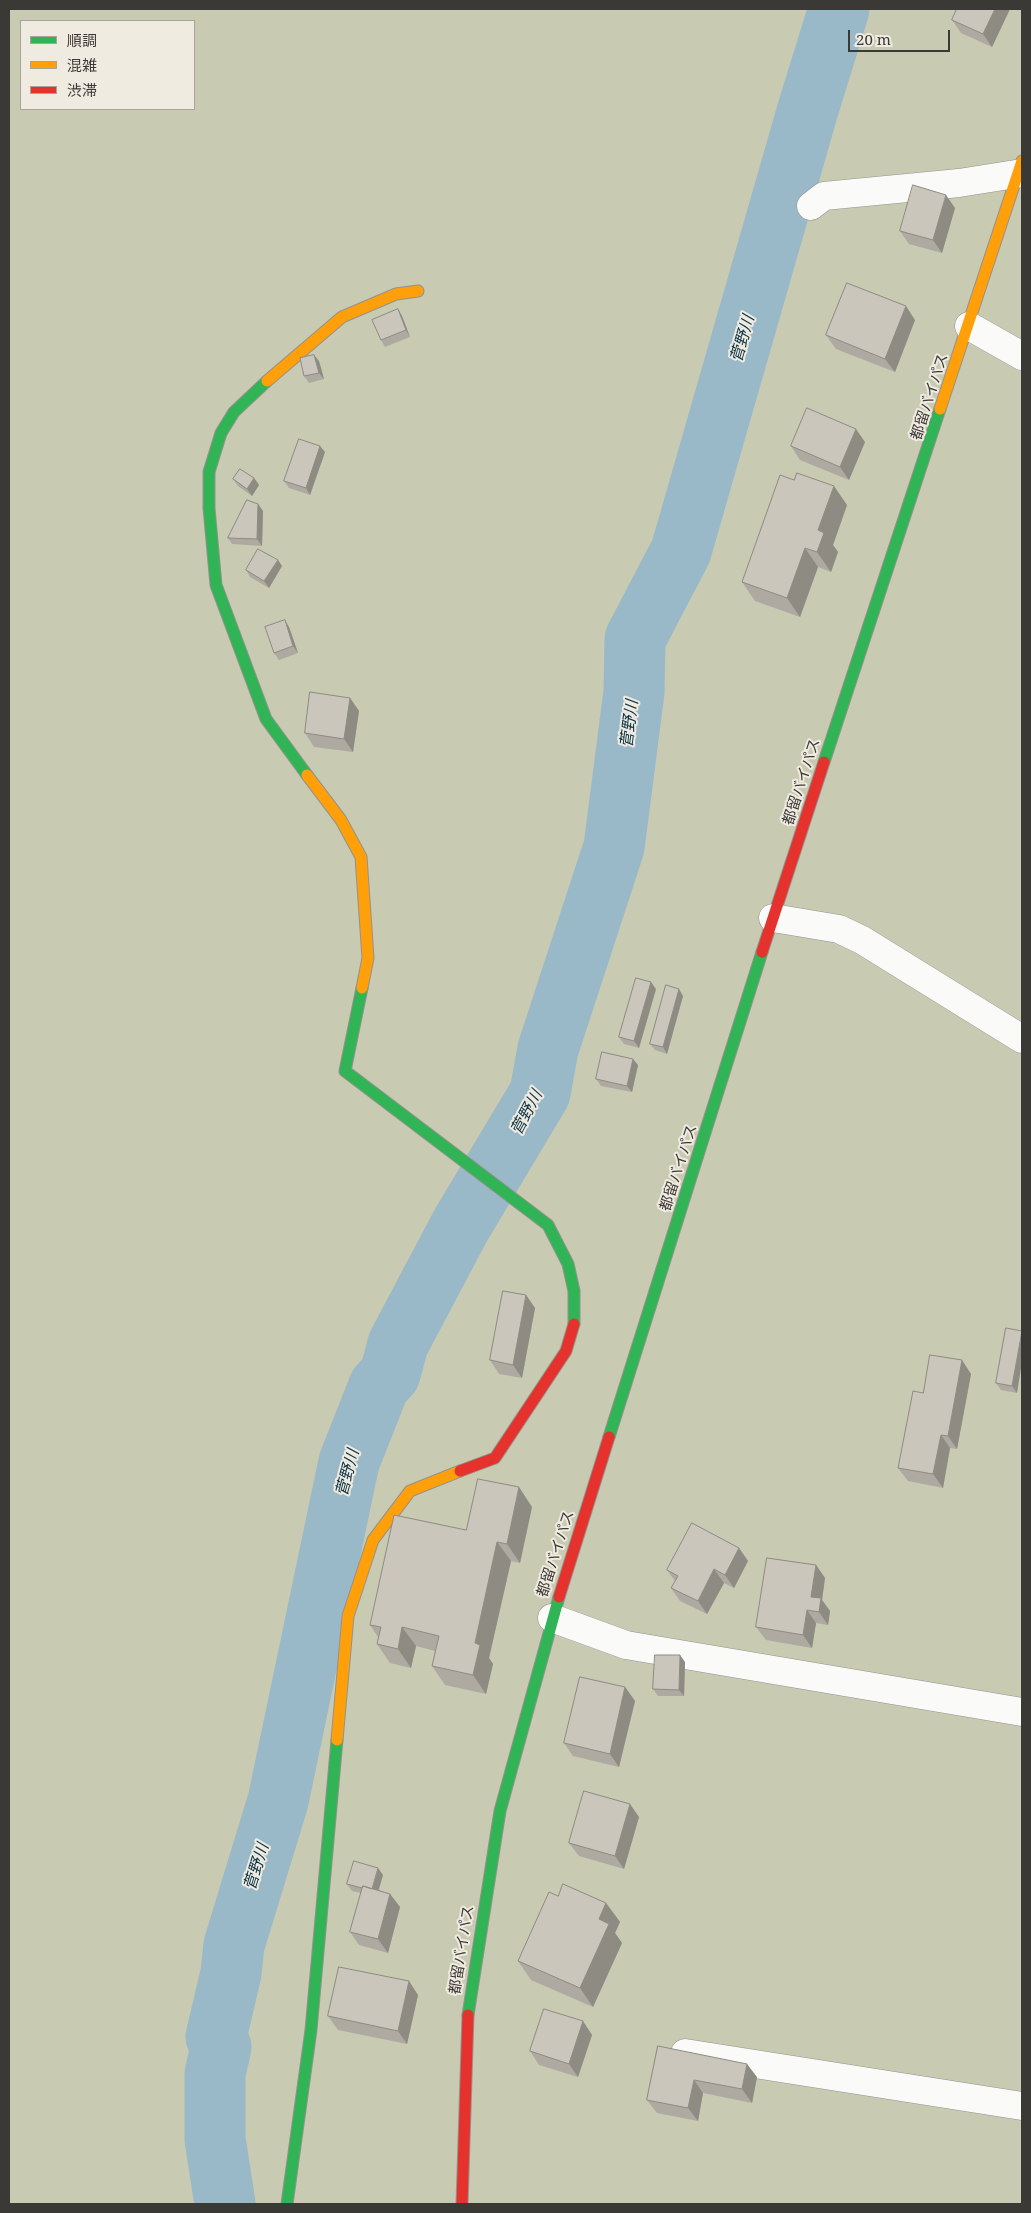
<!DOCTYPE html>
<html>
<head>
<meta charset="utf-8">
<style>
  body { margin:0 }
  #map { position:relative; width:1031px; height:2213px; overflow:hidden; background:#e0ddd8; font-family:"Noto Serif","Noto Sans JP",serif }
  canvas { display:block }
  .frame { position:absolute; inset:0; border:10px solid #3b3935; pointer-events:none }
  .legend { position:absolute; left:20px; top:20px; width:175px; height:90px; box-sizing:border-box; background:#f0ebe1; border:1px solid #a8a49c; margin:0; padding:6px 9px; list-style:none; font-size:15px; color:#3b3935 }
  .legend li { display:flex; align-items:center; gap:10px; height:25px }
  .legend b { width:25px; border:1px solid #a8a49c }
  .scale { position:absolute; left:848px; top:30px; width:102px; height:22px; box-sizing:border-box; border:2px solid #3b3935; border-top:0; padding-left:6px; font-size:15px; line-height:18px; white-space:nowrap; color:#3b3935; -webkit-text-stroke:4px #f0ebe1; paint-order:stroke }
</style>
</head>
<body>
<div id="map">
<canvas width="1031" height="2213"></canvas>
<div class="frame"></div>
<ul class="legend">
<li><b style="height:6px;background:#30b455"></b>順調</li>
<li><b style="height:6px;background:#ff9f0a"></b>混雑</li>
<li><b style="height:6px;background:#e5322d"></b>渋滞</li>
</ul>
<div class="scale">20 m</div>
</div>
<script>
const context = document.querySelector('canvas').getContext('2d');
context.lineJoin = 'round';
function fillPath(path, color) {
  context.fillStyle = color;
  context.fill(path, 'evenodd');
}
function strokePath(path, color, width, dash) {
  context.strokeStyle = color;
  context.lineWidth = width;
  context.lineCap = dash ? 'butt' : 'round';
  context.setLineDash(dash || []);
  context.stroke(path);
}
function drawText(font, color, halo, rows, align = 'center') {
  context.font = font + ' "Noto Serif","Noto Sans JP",serif';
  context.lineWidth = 4;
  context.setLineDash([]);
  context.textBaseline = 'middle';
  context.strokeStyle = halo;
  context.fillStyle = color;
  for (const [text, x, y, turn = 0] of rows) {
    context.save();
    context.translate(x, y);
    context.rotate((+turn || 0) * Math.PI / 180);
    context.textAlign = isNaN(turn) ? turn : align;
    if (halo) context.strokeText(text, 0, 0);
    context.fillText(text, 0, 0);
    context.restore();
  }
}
const green = new Path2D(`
  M9,9H1022V2204H9ZM21,21H194V109H21Z`);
const river = new Path2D(`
  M225,2204L215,2139V2074L221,2047L216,2037L231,1973L234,1945L278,1801L349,1462L379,1386L390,1374L398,1344L461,1225L540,1093L548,1049L614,847L634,692L635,639L681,551L808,109L839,9`);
const street = new Path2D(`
  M811,206L824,196L959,183L1022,173
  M969,326L1022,356
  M773,918L839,929L862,940L1022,1039
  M552,1618L626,1645L1022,1712
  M685,2053L1022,2106`);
const fast = new Path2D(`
  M267,381L234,412L221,433L209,472V508L216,585L266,719L307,775
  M824,762L940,409
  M362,988L345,1071L548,1225L568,1264L574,1291V1324
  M609,1437L762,952
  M468,2015L500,1811L559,1597
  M287,2204L311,2030L337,1740`);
const slow = new Path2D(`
  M267,381L342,317L396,294L418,291
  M940,409L1022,161
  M307,775L341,820L361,857L368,958L362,988
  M337,1740L348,1616L373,1540L410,1491L460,1471`);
const jam = new Path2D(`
  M762,952L824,762
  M460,1471L495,1458L566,1351L574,1324
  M559,1597L609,1437
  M462,2204L468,2015`);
const wall = new Path2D(`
  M1010,9L992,47L961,33L952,20Z
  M955,208L942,253L909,244L900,231Z
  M398,309L402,316L410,337L385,347L381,340Z
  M915,320L895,372L836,349L826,335Z
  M319,361L324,379L309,383L304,376Z
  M865,442L849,480L800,460L791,446Z
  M325,452L310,495L289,488L284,481Z
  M254,478L259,485L252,496L238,486L233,479Z
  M258,504L263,511L262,546L232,544L228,538Z
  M847,505L833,545L838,552L831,572L818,567L800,617L755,601L742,582Z
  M282,566L269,588L250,577L246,570Z
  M289,627L298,653L279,660L274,653Z
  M350,698L359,711L353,752L314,747L305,733Z
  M656,989L639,1048L624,1044L619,1037Z
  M683,996L667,1054L655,1050L650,1044Z
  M638,1065L632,1092L601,1086L596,1079Z
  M526,1295L535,1308L522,1378L499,1374L490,1360Z
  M1006,1328L1017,1393L1001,1390L996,1383Z
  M971,1374L957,1449L950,1448L943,1488L908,1481L898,1468L923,1393Z
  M532,1507L520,1563L511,1561L489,1658L493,1664L486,1694L445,1685L432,1666L435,1651L416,1646L411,1668L390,1663L377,1644L378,1637L370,1625L466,1530Z
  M739,1548L748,1561L734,1588L724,1583L707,1614L680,1601L671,1588L675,1581L667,1570Z
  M816,1565L825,1578L822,1600L830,1611L828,1625L816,1623L812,1648L766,1640L756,1627Z
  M685,1662L684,1696H658L653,1689Z
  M625,1687L635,1701L619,1767L573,1756L564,1743Z
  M639,1817L624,1869L579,1856L569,1843Z
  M383,1875L379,1890L390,1894L400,1907L388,1953L359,1945L350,1932L361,1893L352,1891L347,1884Z
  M558,1896L606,1903L620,1922L615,1933L622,1943L593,2007L531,1980L518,1961Z
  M418,1995L407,2044L338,2030L328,2016Z
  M592,2035L578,2077L539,2065L530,2051Z
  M658,2046L757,2077L752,2103L703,2093L698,2121L657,2113L647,2100Z`);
const shadedWall = new Path2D(`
  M995,9H1010L992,47L983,34Z
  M946,195L955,208L942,253L933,240Z
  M906,306L915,320L895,372L885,359Z
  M398,309L402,316L410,337L406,330Z
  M314,355L319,361L324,379L319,373Z
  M856,429L865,442L849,480L840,467Z
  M320,446L325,452L310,495L306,488Z
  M254,478L259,485L252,496L247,489Z
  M834,486L847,505L833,545L838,552L831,572L817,552L818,530Z
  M258,504L263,511L262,546L257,539Z
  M805,548L818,567L800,617L787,598Z
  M278,560L282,566L269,588L264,581Z
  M285,620L289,627L298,653L293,646Z
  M350,698L359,711L353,752L344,739Z
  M651,982L656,989L639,1048L634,1041Z
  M679,989L683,996L667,1054L663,1047Z
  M633,1059L638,1065L632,1092L627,1086Z
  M526,1295L535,1308L522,1378L513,1365Z
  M1022,1332V1362L1017,1393L1012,1386Z
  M962,1360L971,1374L957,1449L948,1436Z
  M941,1435L950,1448L943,1488L933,1474Z
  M519,1487L532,1507L520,1563L507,1544Z
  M497,1542L511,1561L489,1658L493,1664L486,1694L473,1675L475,1643Z
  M739,1548L748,1561L734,1588L725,1575Z
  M816,1565L825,1578L822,1600L830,1611L828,1625L819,1612L811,1597Z
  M714,1569L724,1583L707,1614L698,1601Z
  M807,1610L816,1623L812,1648L803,1635Z
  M402,1627L416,1646L411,1668L398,1649Z
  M680,1655L685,1662L684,1696L679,1690Z
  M625,1687L635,1701L619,1767L610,1754Z
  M630,1804L639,1817L624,1869L615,1856Z
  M378,1868L383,1875L376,1898L372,1891Z
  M390,1894L400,1907L388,1953L378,1939Z
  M606,1903L620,1922L615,1933L622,1943L593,2007L580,1988L599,1919Z
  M409,1981L418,1995L407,2044L398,2031Z
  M583,2021L592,2035L578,2077L569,2064Z
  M747,2064L757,2077L752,2103L742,2089Z
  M694,2080L703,2093L698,2121L688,2108Z`);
const building = new Path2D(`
  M957,9H995L983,34L952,20Z
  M913,185L946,195L933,240L900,231Z
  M847,283L906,306L885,359L826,335Z
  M398,309L406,330L381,340L372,320Z
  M314,355L319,373L304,376L300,358Z
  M807,408L856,429L840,467L791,446Z
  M299,439L320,446L306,488L284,481Z
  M240,469L254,478L247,489L233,479Z
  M797,473L834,486L818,530L824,533L817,552L805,548L787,598L742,582L780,475L794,480Z
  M247,500L258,504L257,539L228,538Z
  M258,549L278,560L264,581L246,570Z
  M285,620L293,646L274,653L265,627Z
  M310,692L350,698L344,739L305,733Z
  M636,978L651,982L634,1041L619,1037Z
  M666,985L679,989L663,1047L650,1044Z
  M602,1052L633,1059L627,1086L596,1079Z
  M503,1291L526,1295L513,1365L490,1360Z
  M1006,1328L1022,1331L1012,1386L996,1383Z
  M930,1355L962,1360L948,1436L941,1435L933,1474L898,1468L913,1391L923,1393Z
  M478,1479L519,1487L507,1544L497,1542L475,1643L480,1645L473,1675L432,1666L439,1636L402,1627L398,1649L377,1644L381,1627L370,1625L394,1515L466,1530Z
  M692,1523L739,1548L725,1575L714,1569L698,1601L671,1588L678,1576L667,1570Z
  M767,1558L816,1565L811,1597L821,1598L819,1612L807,1610L803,1635L756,1627Z
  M655,1655H680L679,1690L653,1689Z
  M580,1677L625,1687L610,1754L564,1743Z
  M584,1791L630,1804L615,1856L569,1843Z
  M354,1861L378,1868L372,1889L363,1886L362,1888L347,1884Z
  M563,1884L606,1903L599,1919L609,1924L580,1988L518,1961L549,1892L558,1896Z
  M363,1886L390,1894L378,1939L350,1932Z
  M339,1967L409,1981L398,2031L328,2016Z
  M544,2009L583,2021L569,2064L530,2051Z
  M658,2046L747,2064L742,2089L694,2080L688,2108L647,2100Z`);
const streetNames = [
  ["都留バイパス",930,397,-72],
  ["都留バイパス",802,782,-72],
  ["都留バイパス",679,1168,-72],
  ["都留バイパス",556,1554,-72],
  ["都留バイパス",462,1950,-81]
];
const waterNames = [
  ["菅野川",743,339,-74],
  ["菅野川",630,724,-83],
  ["菅野川",527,1113,-62],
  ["菅野川",348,1473,-75],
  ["菅野川",257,1867,-73]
];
fillPath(green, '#c8cab1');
strokePath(river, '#99b9c9', 61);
strokePath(street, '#94928e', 29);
strokePath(fast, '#94928e', 13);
strokePath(slow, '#94928e', 13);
strokePath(jam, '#94928e', 13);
strokePath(street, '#fafaf9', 28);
strokePath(fast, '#30b455', 11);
strokePath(slow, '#ff9f0a', 11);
strokePath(jam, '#e5322d', 11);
fillPath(wall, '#afaaa1');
fillPath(shadedWall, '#8e8b83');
fillPath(building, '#cbc6bb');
strokePath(building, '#8e8b83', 1);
drawText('15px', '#3b3935', '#f0ebe1', streetNames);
drawText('italic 16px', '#093244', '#f0ebe1', waterNames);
</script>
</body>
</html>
